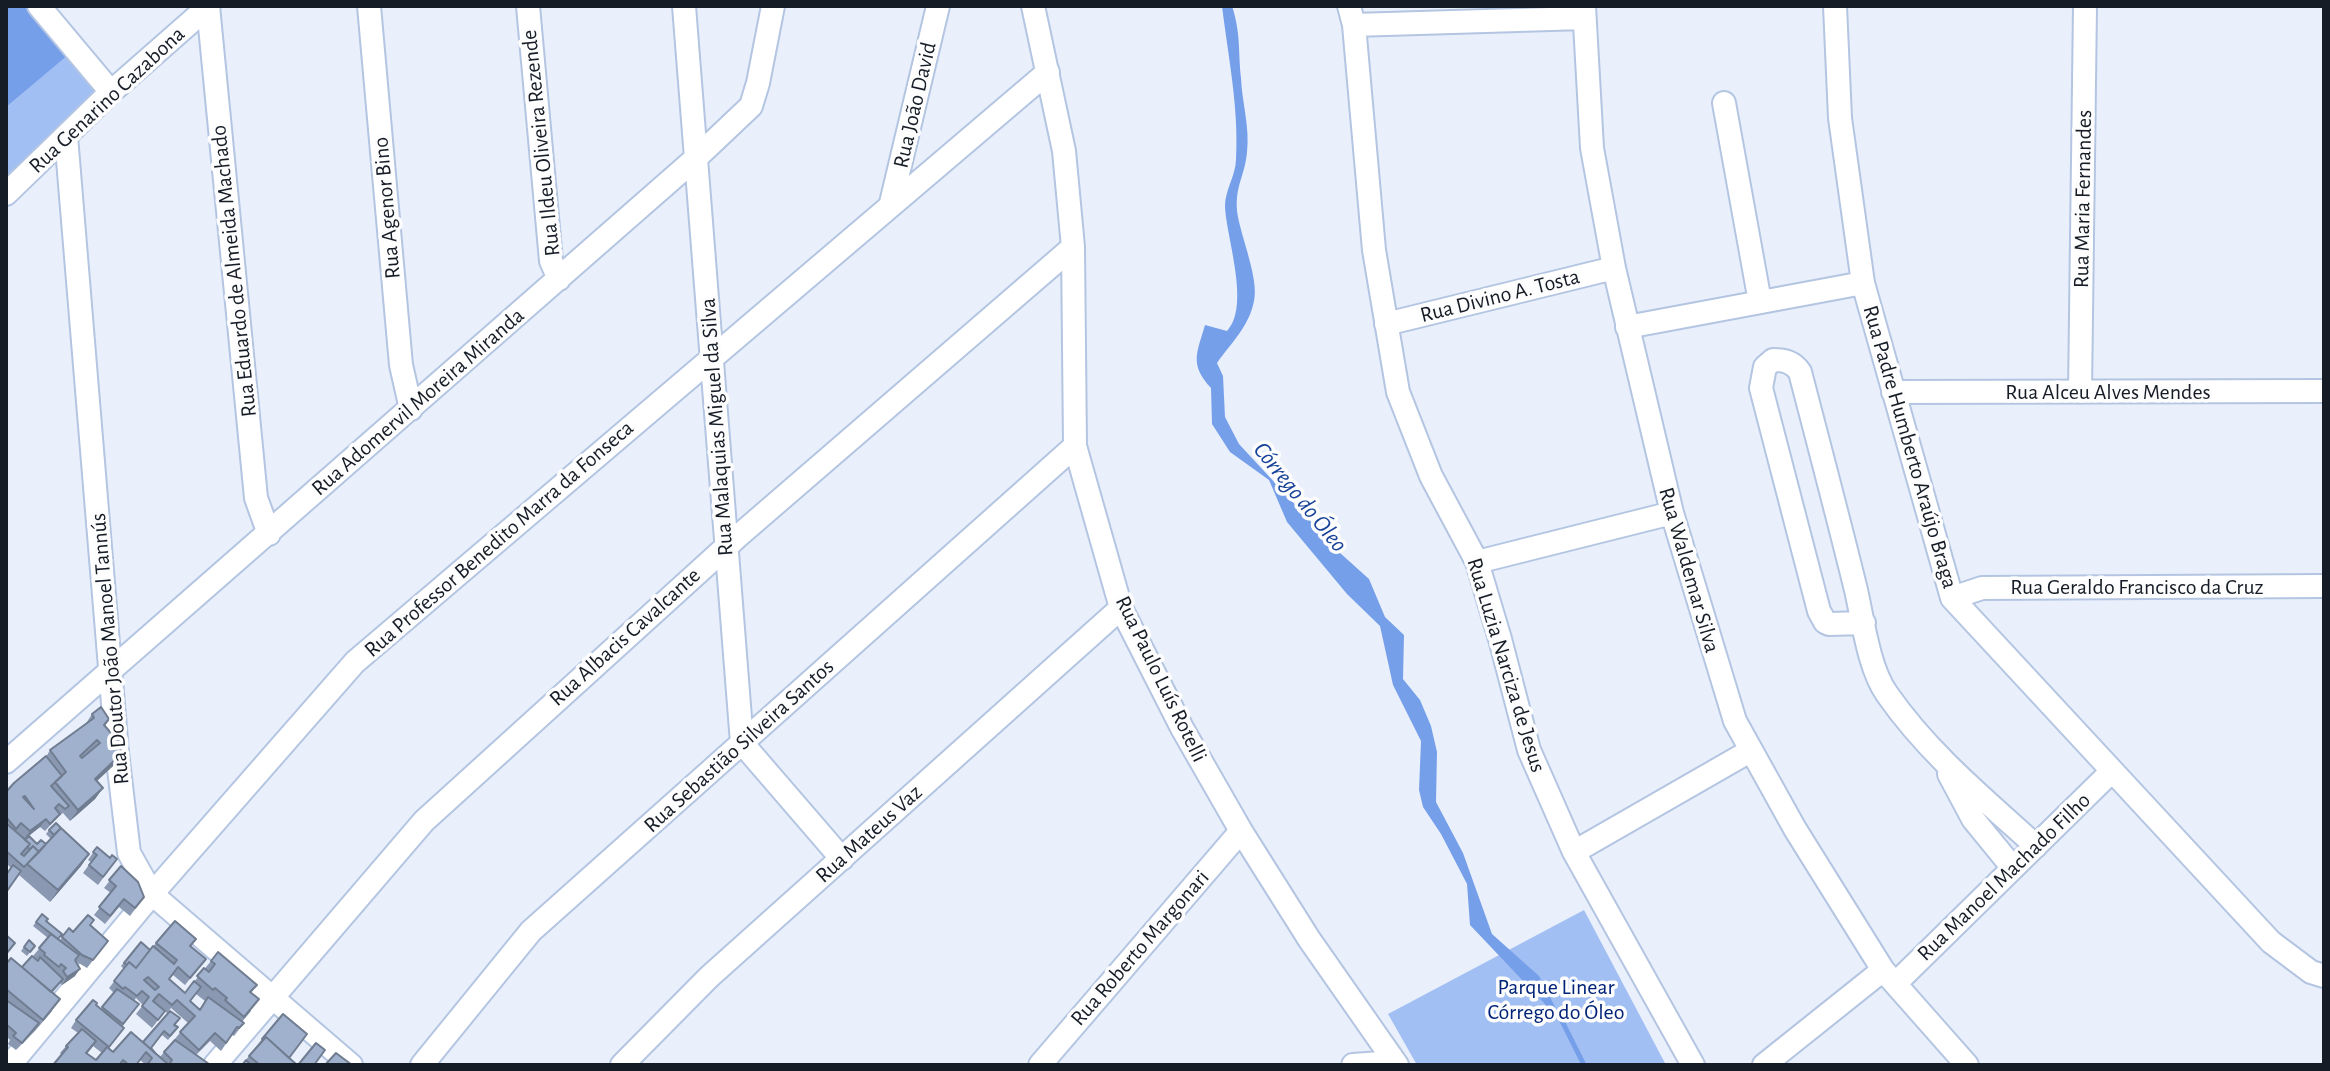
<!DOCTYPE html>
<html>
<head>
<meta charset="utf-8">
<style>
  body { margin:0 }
  #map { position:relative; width:2330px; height:1071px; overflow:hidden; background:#e9f0fc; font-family:"Alegreya Sans",sans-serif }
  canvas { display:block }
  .frame { position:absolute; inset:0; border:8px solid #161c26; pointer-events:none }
</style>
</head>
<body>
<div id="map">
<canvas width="2330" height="1071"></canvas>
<div class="frame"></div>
</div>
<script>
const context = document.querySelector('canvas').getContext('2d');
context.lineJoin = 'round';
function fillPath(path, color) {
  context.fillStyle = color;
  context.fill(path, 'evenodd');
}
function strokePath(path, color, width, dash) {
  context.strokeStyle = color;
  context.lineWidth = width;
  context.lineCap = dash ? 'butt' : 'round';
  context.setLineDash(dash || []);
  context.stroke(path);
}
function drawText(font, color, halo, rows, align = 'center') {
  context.font = font + ' "Alegreya Sans",sans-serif';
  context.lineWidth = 7;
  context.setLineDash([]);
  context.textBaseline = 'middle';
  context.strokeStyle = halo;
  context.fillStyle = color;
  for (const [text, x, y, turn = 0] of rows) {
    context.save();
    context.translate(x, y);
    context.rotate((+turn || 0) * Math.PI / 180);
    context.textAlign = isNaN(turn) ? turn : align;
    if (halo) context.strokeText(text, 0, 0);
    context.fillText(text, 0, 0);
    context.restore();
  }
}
const green = new Path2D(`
  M6,6L111,92L6,202Z
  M1584,910L1666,1065H1417L1388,1014Z`);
const water = new Path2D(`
  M6,6H39L75,49L6,107Z
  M1222,6H1232C1241,34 1238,50 1241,78C1242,103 1250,127 1247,152C1245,177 1233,188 1238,217C1242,239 1259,280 1254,301C1249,327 1231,343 1217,363L1223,376L1225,417L1239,444L1339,552L1369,579L1385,617L1404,635L1403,679L1420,700L1431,726L1437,752L1436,802L1463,853L1492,934L1539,976L1564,1024L1470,925L1467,884L1441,834L1423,807L1419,790L1421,741L1393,685L1380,626L1347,594L1287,522L1269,480L1230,452L1212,424L1211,388C1189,364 1197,353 1205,325L1227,331C1251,306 1226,237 1225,206C1225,190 1236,175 1236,159C1239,108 1228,56 1222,6Z`);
const stream = new Path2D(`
  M1561,1019L1584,1065`);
const minor = new Path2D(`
  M39,6L111,92
  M208,6L256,498L269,534
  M369,6L401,365L411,409
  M528,6L551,261L559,279
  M684,6L742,743L842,859
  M1033,6L1064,151L1073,247L1075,446L1121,608L1182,728L1241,831L1309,939L1397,1065
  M1349,6L1354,25L1374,250L1398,392L1431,476L1477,562L1500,639L1529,750L1574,852L1693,1065
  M1584,6L1592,148L1614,268L1672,513L1735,721L1795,829L1883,970L1967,1065
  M1835,6L1840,118L1863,283L1952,598L2271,942L2311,972L2324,976
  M1354,25L1584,18
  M1724,103L1760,302
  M66,136L117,752L129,853L152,894L351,1065
  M6,194L111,92L209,6
  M891,203L938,6
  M1386,324L1614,268
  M1627,327L1863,283
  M1893,392L2324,391
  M2080,392L2085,6
  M1477,562L1672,513
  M1952,598L1982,588L2324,586
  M1864,623L1829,624L1825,622L1819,611L1761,388L1765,367L1773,360C1785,360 1793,362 1800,372C1819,445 1838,517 1856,590C1863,621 1869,669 1887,694C1928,753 1983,798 2036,846
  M6,762L696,158L751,106L758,83L773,6
  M1949,774L1973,819L2013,868
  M1574,852L1750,751
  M1896,983L2112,771
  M10,1065L152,894L355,662L1048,72
  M215,1065L424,821L736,538L1073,247
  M422,1065L531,931L1075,446
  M622,1065L709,977L1121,608
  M1040,1065L1241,831
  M1353,1065L1395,1062
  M1764,1065L1883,970`);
const wall = new Path2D(`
  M92,714L109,719L105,726L113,766L97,781L103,788L95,799L70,821L63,813L59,816L45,831L40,827L29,836L37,844H46L51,839L46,834L49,830L89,854L81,866L50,902L19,875L22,871L19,874L6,892V875L11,868L6,863V792L46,757L50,750L85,725Z
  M97,847L110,858L117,859L98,885L83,873L91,862L88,860Z
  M121,866L144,897L130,916L119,907L105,924L94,915L111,893L104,888Z
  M42,914L60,940L69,928L73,932L90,925L108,941L87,968L77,962L75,976L62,985L60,983L52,993V1011L35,1031L16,1050L8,1044L10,1040L8,1038L6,1041V964L22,968L38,960L33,956L48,938L33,926Z
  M196,939L191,946L206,959L185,985L173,975L169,980L185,993L211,961L257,985L251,993V1011L242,1022L244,1023L234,1036L232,1035L221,1051L210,1041L196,1055L208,1065H146L140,1060L137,1065H53L62,1055L60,1053L66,1046L78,1033L71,1028L76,1020L96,1005L101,1009L114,993L109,988L124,969L121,966L141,942L150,950L156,943ZM196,994L205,1001L200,1009L190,1001ZM136,998L143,1005L136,1014L152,1028L165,1011L156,1004L167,1013L171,1008L188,1023L160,1057L151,1048L162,1035L168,1040L178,1027L175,1025L143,1042L113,1052L109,1048L122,1027L139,1004L134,1001ZM93,1046L102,1053L96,1060L87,1054Z
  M29,940L35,946L27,956L21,951Z
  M262,1039L289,1058L297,1065H242Z`);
const shadedWall = new Path2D(`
  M121,754L113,766L87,790L95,779Z
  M103,788L95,799L70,821L78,810Z
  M46,819L40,827L24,839L30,831Z
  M89,854L81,866L50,902L58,890Z
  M80,969L75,976L62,985L67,977Z`);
const building = new Path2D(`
  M101,707L109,719L104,725L111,733L120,725L121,754L95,779L103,788L78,810L55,782L66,772L50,750L94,718L92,714ZM97,740L100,743L82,758L80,756Z
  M46,756L62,776L51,786L69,806L65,809L59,804L55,808L60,814L50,824L46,819L30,831L21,823L16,829L6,817V792L14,783ZM25,796L34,809L23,797Z
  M6,823L30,844L21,854L24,856L33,846L39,852L24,867L6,851Z
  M56,823L61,828L54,835L49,830Z
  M61,828L89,854L58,890L27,864Z
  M29,836L37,844L41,840L46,844L39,852L33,846L30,849L27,847L30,844L25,840Z
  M97,847L110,858L112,855L117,859L103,877L89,865L97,855L93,852Z
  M13,865L21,871L7,891L6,875Z
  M121,866L138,882L144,897L135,908L124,899L110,916L99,907L116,886L109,880Z
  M42,914L48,919L46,921L62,934L58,939L36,922Z
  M88,915L94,920L90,925L108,941L93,960L82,955L62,937L69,928L73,932Z
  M175,921L196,939L190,946L206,959L190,978L178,967L169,979L185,993L194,981L201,987L190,1001L200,1010L208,997L244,1023L239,1028L237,1027L226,1043L215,1033L199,1050L180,1032L195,1016L177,1000L172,1005L159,994L153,1001L165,1011L158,1020L142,1006L149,997L142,991L137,996L125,987L123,989L114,981L129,962L136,968L153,946L174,964L177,960L156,943ZM148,977L159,987L155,990L144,980Z
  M51,934L79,955L75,960L80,969L67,977L63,971L66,968L61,964L59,967L44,955L45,953L39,948Z
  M6,935L15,943L6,954Z
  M29,940L35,946L30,952L24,947Z
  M141,942L150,950L136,968L129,962L127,965L124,963Z
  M218,952L257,985L250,992L259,999L244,1017L225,1000L227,998L215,988L213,990L197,976L204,968L209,972L215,964L211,961Z
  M32,956L38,961L40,957L63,979L51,992L22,967Z
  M11,958L60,999L43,1020L6,989V964Z
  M117,989L139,1004L123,1024L102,1007Z
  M6,1000L39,1023L22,1043L13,1036L16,1033L6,1024Z
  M93,1000L97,1003L96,1005L124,1028L109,1047L76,1020Z
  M170,1011L180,1018L174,1025L178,1027L170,1036L164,1031L151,1048L156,1054L143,1042Z
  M283,1014L307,1034L289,1058L266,1037L262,1039Z
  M82,1029L96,1041L86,1053L96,1060L107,1047L113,1052L131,1032L169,1065H147L152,1058L146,1052L136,1065H129L123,1060L119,1065H53L68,1047L66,1046Z
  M266,1037L297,1065H260L249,1056Z
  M175,1040L209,1064L169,1065L172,1060L164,1052Z
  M316,1043L325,1050L314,1065H298Z
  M336,1053L352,1065H325Z
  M246,1060L251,1065H242Z`);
const streetNames = [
  ["Rua Genarino Cazabona",107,100,-43],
  ["Rua João David",915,105,-77],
  ["Rua Ildeu Oliveira Rezende",541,143,-96],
  ["Rua Maria Fernandes",2083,199,-89],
  ["Rua Agenor Bino",387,208,-95],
  ["Rua Eduardo de Almeida Machado",234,271,-96],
  ["Rua Divino A. Tosta",1500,296,-14],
  ["Rua Alceu Alves Mendes",2108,392],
  ["Rua Adomervil Moreira Miranda",418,402,-41],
  ["Rua Malaquias Miguel da Silva",717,427,-94],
  ["Rua Padre Humberto Araújo Braga",1910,447,74],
  ["Rua Professor Benedito Marra da Fonseca",499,539,-41],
  ["Rua Waldemar Silva",1689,570,74],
  ["Rua Geraldo Francisco da Cruz",2137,587],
  ["Rua Albacis Cavalcante",625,637,-42],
  ["Rua Doutor João Manoel Tannús",110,649,-95],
  ["Rua Luzia Narciza de Jesus",1506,665,73],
  ["Rua Paulo Luís Rotelli",1161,679,64],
  ["Rua Sebastião Silveira Santos",739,746,-42],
  ["Rua Mateus Vaz",869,834,-42],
  ["Rua Manoel Machado Filho",2004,877,-44],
  ["Rua Roberto Margonari",1140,948,-49]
];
const parkNames = [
  ["Parque Linear",1556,987],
  ["Córrego do Óleo",1556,1012]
];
const waterNames = [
  ["Córrego do Óleo",1300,497,51]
];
fillPath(green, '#a2bff4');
fillPath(water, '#769fea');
strokePath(stream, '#769fea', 5);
strokePath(minor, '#b4c5e2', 26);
strokePath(minor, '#fff', 22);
fillPath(wall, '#8a98b1');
fillPath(shadedWall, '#707c90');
fillPath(building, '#a0b1ce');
strokePath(building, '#707c90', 2);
drawText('22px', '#161c26', '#fdfdfd', streetNames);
drawText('22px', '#002378', '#fdfdfd', parkNames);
drawText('italic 24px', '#174299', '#fdfdfd', waterNames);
</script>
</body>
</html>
